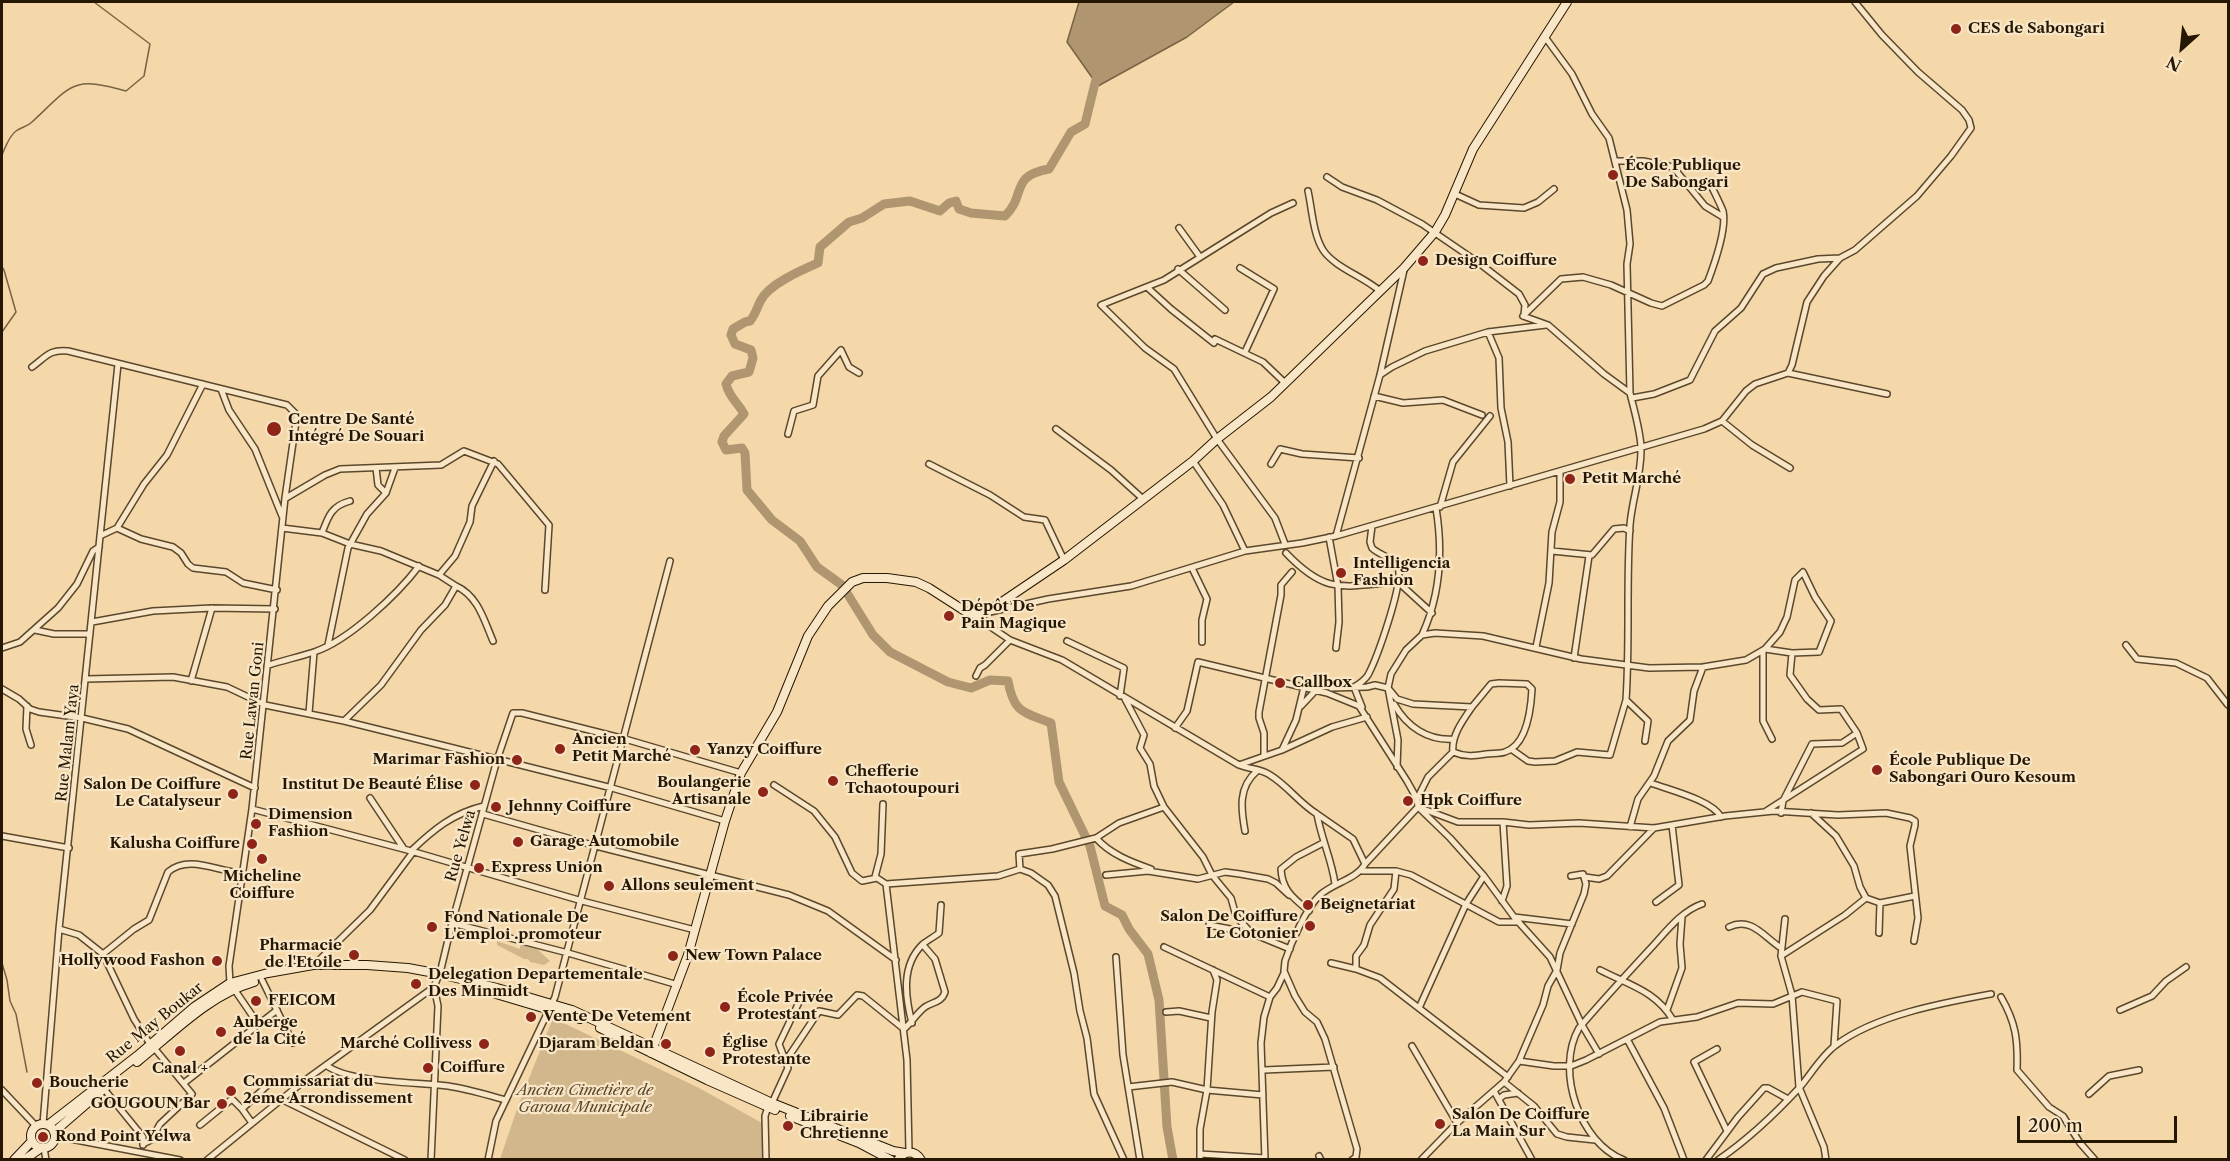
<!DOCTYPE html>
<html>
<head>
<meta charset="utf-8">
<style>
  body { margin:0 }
  #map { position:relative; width:2230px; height:1161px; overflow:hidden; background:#f5d8a9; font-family:"Libre Caslon Text",serif }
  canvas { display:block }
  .frame { position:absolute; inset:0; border:3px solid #261702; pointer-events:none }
  .north { position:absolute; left:2152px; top:18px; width:60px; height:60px; -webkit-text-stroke:4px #f8e6c7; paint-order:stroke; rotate:207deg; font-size:16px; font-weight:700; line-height:24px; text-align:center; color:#261702 }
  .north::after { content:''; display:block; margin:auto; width:21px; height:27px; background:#261702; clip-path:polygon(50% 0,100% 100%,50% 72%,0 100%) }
  .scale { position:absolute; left:2017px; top:1116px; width:160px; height:27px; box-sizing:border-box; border:3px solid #261702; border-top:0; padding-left:8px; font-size:18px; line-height:21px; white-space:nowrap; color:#261702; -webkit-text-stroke:4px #f8e6c7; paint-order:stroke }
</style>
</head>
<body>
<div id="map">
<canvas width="2230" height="1161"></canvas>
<div class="frame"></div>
<div class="north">N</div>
<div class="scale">200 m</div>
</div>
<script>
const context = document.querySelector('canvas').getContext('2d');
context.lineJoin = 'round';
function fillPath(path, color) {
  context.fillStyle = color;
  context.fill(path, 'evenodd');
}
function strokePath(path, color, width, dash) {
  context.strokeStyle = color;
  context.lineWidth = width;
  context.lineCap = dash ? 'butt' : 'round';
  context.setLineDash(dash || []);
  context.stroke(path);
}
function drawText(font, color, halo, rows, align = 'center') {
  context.font = font + ' "Libre Caslon Text",serif';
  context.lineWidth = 4.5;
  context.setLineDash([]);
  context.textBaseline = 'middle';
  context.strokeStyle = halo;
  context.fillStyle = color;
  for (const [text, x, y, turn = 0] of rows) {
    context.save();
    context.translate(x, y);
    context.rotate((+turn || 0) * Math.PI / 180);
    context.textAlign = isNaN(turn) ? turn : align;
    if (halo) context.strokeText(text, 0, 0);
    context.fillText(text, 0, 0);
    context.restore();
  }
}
const green = new Path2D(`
  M497,941L520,949V945L535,947L550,961L544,965L530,962L528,959H524L497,945Z
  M553,1018L699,1088L762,1123L763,1159H500L518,1106Z`);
const water = new Path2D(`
  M1079,2H1234L1187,37L1098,86L1067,42Z`);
const stream = new Path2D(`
  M2,155C5,148 9,136 16,131C21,127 27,127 32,122C71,86 71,75 126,91L144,76L150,44L94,2
  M2,267L4,270L16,312L2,332
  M2,963L7,980L10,1001L16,1014L27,1072`);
const river = new Path2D(`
  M1098,71L1085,124L1071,132L1049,169C1009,176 1027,195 1005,216L971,213L959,209L956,201L949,203L940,211L910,201L884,204L862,218L849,222L820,247L818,263C802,270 769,284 761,300C757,307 756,314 750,321L745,322L733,329L731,335L735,344L751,350L753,358L749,372L732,376L726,384C729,397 738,403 744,414L724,436L722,442L726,450L742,448L745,453L747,490L772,520L800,541L817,567L842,585L873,635L890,652L948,682L971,688L990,680L1008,681C1014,714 1024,712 1051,723L1059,782L1090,846L1105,906L1122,915L1129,929L1148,954L1159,1000L1167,1127L1173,1160`);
const street = new Path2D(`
  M1545,37L1572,74L1592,114L1609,138L1627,210L1630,244L1627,264L1630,393
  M1615,161H1643L1673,167L1705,206L1723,217
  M1327,177L1342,187L1377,200L1422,224L1479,263L1519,294L1525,305L1524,315
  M1308,191C1312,209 1313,234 1323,250C1334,267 1364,277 1380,291
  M1455,194L1479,205L1524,208L1538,202L1554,189
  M1179,228L1200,257
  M1240,268L1274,289L1245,352
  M1178,269L1225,310
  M1148,288L1171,309L1214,343
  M1523,316L1548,325L1604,374L1630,393C1634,410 1640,429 1641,447C1642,474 1632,499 1630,525C1626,583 1630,642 1626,700L1648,721L1645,741
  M1523,316L1561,279L1583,277L1611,285L1651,303L1662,306L1704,285L1708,281C1714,265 1727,228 1723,211C1719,201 1714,192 1709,181
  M1488,332L1499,358L1501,408L1508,442L1510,486
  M1215,339L1263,362L1285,383
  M32,367C46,357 49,349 68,351L287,405L297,415L285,498L252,809L229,966L230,983L258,1024
  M1788,373L1887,394
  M1380,375L1392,367L1425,351L1488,332L1546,325
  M221,389L229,410L255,449L282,516
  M1374,396L1403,403L1443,400L1482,415
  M1632,398L1654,394L1690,380L1715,331L1741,308L1763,274L1776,268L1818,259L1840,258
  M1722,421L1752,445L1790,468
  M1056,429L1111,470L1143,499
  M788,434L794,411L813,405L818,376L841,350L849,367L859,373
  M1193,461L1223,505L1245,551
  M929,464L990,495L1024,517L1045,520L1064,560
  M1271,464L1280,449L1302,454L1359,458
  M376,468L378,485L386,493
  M286,498L325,475L340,469L441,465L464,451L498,464L549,525L545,590
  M1440,507L1453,462L1490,416
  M117,528L141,539L173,547L181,553L188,564L193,568L226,572L243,583L277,590
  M282,528L322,533L350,544L381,551L439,575L455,556L470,522L472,506L494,461
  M322,533C328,517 331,506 350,501
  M100,536L117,528L144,484L167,455L203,384
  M1336,536L1380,375L1404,270
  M1329,537L1338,586L1339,622L1336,648
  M1285,544L1275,518L1217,439L1174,369L1145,348L1101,305L1164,280L1271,213L1293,203
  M1552,551L1592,555L1614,529L1624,528L1630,531
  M1286,553C1327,596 1343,586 1398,582L1432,613
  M1192,568L1207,599L1202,620V642
  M439,575L456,586
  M990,612L1048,599L1131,586L1245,551L1302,543L1336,536L1704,429L1722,421L1746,391L1755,384L1788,373L1792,365L1807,302L1824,276L1840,258L1855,250L1917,196L1951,156L1971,128L1969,120L1962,110L1918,72L1882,35L1855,2
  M973,615L1010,640L1062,660L1239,765C1249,769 1262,769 1270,775C1288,786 1299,803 1317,814C1321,838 1332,860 1335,884
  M92,622L153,611L212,608L275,609
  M35,630L54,634H90
  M1422,635C1440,596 1443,551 1436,508
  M1067,641L1124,668L1120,696
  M328,645L348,548L367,514L386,493L395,468
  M2126,645L2137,659L2176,663L2207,678L2228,705
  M1536,647L1549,583L1552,532L1560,502V471
  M2,648L20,642L58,608L77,584L93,551L99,547
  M1763,651V721L1772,739
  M1574,658L1589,556
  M269,665C284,660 299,657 314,652C348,641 397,595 419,566
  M976,676L980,668L985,665L1010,640
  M86,679L173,677L227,687L265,705L344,721L449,747L612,788L725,821
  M191,681L212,608
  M1331,688L1367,687L1375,685L1388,688L1397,699L1413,704L1472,707L1491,684L1499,683L1527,684L1532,689C1531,708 1527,745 1505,752C1500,754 1492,753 1486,754C1474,756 1465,757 1453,752
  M2,689L19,699L30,709L39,712L82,718L128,729L255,788
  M1125,699L1144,735L1140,748L1150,764L1154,786L1164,807L1203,857L1212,875L1231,898L1236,916L1251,933
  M1394,704C1407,727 1428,741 1454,739
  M27,706L26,729L31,745
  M1301,706L1316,690
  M1362,707L1354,687C1359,684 1365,680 1368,675C1377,658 1404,583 1398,567C1394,558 1379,555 1372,548L1370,542L1372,526
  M309,713L314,652
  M344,721L381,685L421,630L445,605L456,586C478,596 484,620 493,641
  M1175,728L1187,711L1198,662L1327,693L1359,706L1407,781L1417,799L1418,807L1450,838L1484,876L1514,917L1550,957L1582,1025L1599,1054
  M1511,749L1528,761L1535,762L1555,761L1577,752L1610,755L1626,700
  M1282,750L1296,720L1304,687
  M1453,752C1451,736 1463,720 1472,707
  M1264,756V733L1259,718V712L1281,595V585L1292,572
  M1239,765L1282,750L1332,727L1367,717
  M1397,767L1398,740L1388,688L1391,674L1406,650L1422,635L1435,633L1483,636L1581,659L1649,668L1703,667L1746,660L1765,649L1780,632L1787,617L1795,580L1803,572L1815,597L1831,621L1819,652L1792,653L1765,649
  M1651,783C1669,790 1712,800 1721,817
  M774,785L814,811L835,837L852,873L862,881L877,878L886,884L907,1060L909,1152
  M370,798L404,849
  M1417,799L1428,777L1453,752
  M252,809L411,851L582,901L695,930
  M1766,811L1863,749L1857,733L1841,709L1819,710L1807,699L1790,675L1792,653
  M1781,813L1783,801L1812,744L1842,743L1857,733
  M1811,813L1836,836L1854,866L1860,887L1866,898L1880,903L1915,896
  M483,814L596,846L789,895L828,911L896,960
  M1317,814L1353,839L1365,864
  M1630,827L1638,799L1654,776L1668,741L1690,720L1694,691L1703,667
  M1245,831C1241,809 1238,787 1257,771
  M2,836L69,848
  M1096,838C1110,854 1131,862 1151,869
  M411,851C433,830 453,813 484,806
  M1020,869L1031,873L1048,885L1055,896L1074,973L1080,1011L1087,1038L1094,1094L1124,1160
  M1362,871H1396L1411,875L1499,922H1519
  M1106,875L1148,871L1198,879L1225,872L1240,874L1268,879L1276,883L1289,895
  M875,877L881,854L883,804
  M1585,877L1599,879L1607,876L1654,828
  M886,884L998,876L1020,869L1019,854L1052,849L1096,838L1119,823L1164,807
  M1502,901L1507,886L1503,822
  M1656,902L1679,885L1672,825
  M1309,911C1293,898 1282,890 1281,869L1296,857L1323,843
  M1514,917L1572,924
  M1785,919L1781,956L1792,995L1799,1087L1824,1147L1826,1160
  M452,923L568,953L678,985
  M1209,925L1251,933L1290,949
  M1729,927C1751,916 1764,937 1781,948
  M59,929L79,935L103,954L134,929L149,920L168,872C189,854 218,872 242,873
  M1879,933L1880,903
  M1164,947L1270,997
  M103,954L134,1019L150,1044
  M1781,956L1845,915L1866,898
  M1116,957L1123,1055L1140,1160
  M1331,963L1356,969L1380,978L1508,1077
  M315,964L370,910L413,852
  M1356,969V956L1364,945L1370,925L1394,889L1396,871
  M1600,970C1629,985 1656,991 1673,1020
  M262,980L293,1043
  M434,987L441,969L452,923L497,760L513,713H522L625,739L741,773
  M2001,997C2016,1023 2018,1040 2017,1070L2049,1107L2063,1116L2080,1143L2095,1160
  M1419,1008L1466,904L1484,876
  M1667,1010L1682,968L1680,944L1682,917
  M2120,1010L2152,996L2166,981L2186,967
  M1166,1012L1179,1011L1211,1018
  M912,1023C905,996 901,965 923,944C928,940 934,937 939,933L941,905
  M1627,1039L1664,1108L1684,1160
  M1412,1046L1457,1123
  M1717,1049L1694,1062L1727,1131
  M1519,1061L1554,1066H1571L1586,1060L1660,1022L1697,1017L1738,1003L1773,1004L1802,992L1837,1001L1834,1046
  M785,1062L819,1011L838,1015L857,995L863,996L904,1029C912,1022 917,1013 925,1007C933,1002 942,1002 945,992L935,959L923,945
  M326,1065C348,1083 418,1082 448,1086C468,1089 487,1095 506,1100
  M1264,1070L1334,1067
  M1504,1082L1534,1106L1557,1134L1567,1137L1595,1140
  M184,1083L277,1010
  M1128,1087L1172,1082L1207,1090L1263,1095
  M104,1089L143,1137V1145
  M2,1090L36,1126
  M1494,1091L1532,1160
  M2089,1094L2109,1076L2139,1070
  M281,1099L405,1160
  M1499,1099L1504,1095L1518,1093
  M772,1103L788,1068L779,1044L801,998
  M252,1123L242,1109L273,1080
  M43,1124L59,929L118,364
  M200,1125L232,1099L242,1109
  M55,1136L180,1160
  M143,1144L151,1140L160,1124L192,1094L155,1049
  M44,1148L46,1160
  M1200,1154L1265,1158
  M1319,1156L1321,1160
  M207,1160L304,1081L434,987
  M431,1160L438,1006L434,987
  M488,1160L496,1121L555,997L670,561
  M766,1160L765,1116L768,1107
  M1200,1160V1129L1207,1090L1212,1012L1217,980L1213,970
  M1265,1160L1261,1043L1264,1017L1270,997L1277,988L1284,973
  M1352,1160L1356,1157L1357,1149L1325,1039L1317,1022L1305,1012L1295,996L1284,971L1285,961C1291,943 1306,908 1320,895C1333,883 1357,879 1365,864L1418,807L1458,822H1503L1529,825L1579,823L1654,828L1725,816L1774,811L1838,815L1886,813L1910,818L1915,821V825L1910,846L1918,918L1914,941
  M1421,1160L1457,1123L1504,1082L1519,1061L1543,1005L1548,986L1557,970L1560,953L1584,894L1586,884L1583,874L1571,876
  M1624,1160C1579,1143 1555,1070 1579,1028C1602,1001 1626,975 1650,949C1665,933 1681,911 1702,904
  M1706,1160L1738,1117L1764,1088H1768L1788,1099
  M1718,1160C1749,1139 1775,1114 1800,1087C1811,1074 1822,1055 1836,1045C1876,1015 1942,1003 1991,994`);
const secondary = new Path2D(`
  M486,991L580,1019
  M600,1028L707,1080L775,1110
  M651,1053L688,955L725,821L741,773L777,712L808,636L828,606L852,582L863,578H887L916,582L929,588L968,613L984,614L1064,560L1193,461L1217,439L1271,397L1404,268L1435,232L1445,215L1473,149L1567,2
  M137,1062C173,1033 209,995 254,982
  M790,1116L859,1143L891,1160
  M31 1136a12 12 0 1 1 24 0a12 12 0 1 1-24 0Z
  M48,1125L137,1056L194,1007L230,983L268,973L313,965H367L408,968L440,974L497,988L572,1010L772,1103L893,1151L905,1153
  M54,1132L106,1087
  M14,1160L32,1141
  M24,1160L41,1148
  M898,1160C904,1150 915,1150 921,1160`);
const markers = [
  [1956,29,6,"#8f2418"],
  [1613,175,6,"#8f2418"],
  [1423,261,6,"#8f2418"],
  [274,429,8,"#8f2418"],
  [1570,479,6,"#8f2418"],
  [1341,573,6,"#8f2418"],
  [949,616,6,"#8f2418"],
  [1280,683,6,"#8f2418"],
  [560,749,6,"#8f2418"],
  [695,750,6,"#8f2418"],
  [517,760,6,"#8f2418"],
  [1877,770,6,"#8f2418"],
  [833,781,6,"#8f2418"],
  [475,785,6,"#8f2418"],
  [763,792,6,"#8f2418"],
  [233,794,6,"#8f2418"],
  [1408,801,6,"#8f2418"],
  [496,807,6,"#8f2418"],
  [256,824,6,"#8f2418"],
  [518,842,6,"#8f2418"],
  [252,844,6,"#8f2418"],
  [262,859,6,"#8f2418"],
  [479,868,6,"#8f2418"],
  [609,886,6,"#8f2418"],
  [1308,905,6,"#8f2418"],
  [1310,926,6,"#8f2418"],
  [432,927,6,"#8f2418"],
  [354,955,6,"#8f2418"],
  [673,956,6,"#8f2418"],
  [217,961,6,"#8f2418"],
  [416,984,6,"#8f2418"],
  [256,1001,6,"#8f2418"],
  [725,1007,6,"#8f2418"],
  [531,1017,6,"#8f2418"],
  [221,1032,6,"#8f2418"],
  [484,1044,6,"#8f2418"],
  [666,1044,6,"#8f2418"],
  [180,1051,6,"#8f2418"],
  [710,1052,6,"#8f2418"],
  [428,1068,6,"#8f2418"],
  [37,1083,6,"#8f2418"],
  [231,1091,6,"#8f2418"],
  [222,1104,6,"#8f2418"],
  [1440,1124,6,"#8f2418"],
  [788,1126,6,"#8f2418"],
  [43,1137,6,"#8f2418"]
];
const poiNames = [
  ["CES de Sabongari",1968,29],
  ["École Publique",1625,166],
  ["De Sabongari",1625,183],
  ["Design Coiffure",1435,261],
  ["Centre De Santé",288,420],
  ["Intégré De Souari",288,437],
  ["Petit Marché",1582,479],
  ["Intelligencia",1353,564],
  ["Fashion",1353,581],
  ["Dépôt De",961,607],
  ["Pain Magique",961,624],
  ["Callbox",1292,683],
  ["Ancien",572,740],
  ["Petit Marché",572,757],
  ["Yanzy Coiffure",707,750],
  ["Marimar Fashion",505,760,"right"],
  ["École Publique De",1889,761],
  ["Sabongari Ouro Kesoum",1889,778],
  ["Chefferie",845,772],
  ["Tchaotoupouri",845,789],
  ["Boulangerie",751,783,"right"],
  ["Artisanale",751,800,"right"],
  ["Salon De Coiffure",221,785,"right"],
  ["Le Catalyseur",221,802,"right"],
  ["Institut De Beauté Élise",463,785,"right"],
  ["Hpk Coiffure",1420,801],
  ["Jehnny Coiffure",508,807],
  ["Dimension",268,815],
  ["Fashion",268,832],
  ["Garage Automobile",530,842],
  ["Kalusha Coiffure",240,844,"right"],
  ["Express Union",491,868],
  ["Micheline",262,877,"center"],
  ["Coiffure",262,894,"center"],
  ["Allons seulement",621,886],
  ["Beignetariat",1320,905],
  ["Salon De Coiffure",1298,917,"right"],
  ["Le Cotonier",1298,934,"right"],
  ["Fond Nationale De",444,918],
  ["L'emploi .promoteur",444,935],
  ["Pharmacie",342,946,"right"],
  ["de l'Etoile",342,963,"right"],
  ["New Town Palace",685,956],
  ["Hollywood Fashon",205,961,"right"],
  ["Delegation Departementale",428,975],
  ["Des Minmidt",428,992],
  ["École Privée",737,998],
  ["Protestant",737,1015],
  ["FEICOM",268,1001],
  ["Vente De Vetement",543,1017],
  ["Auberge",233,1023],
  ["de la Cité",233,1040],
  ["Église",722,1043],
  ["Protestante",722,1060],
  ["Marché Collivess",472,1044,"right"],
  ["Djaram Beldan",654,1044,"right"],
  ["Coiffure",440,1068],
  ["Canal +",180,1069,"center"],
  ["Commissariat du",243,1082],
  ["2eme Arrondissement",243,1099],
  ["Boucherie",49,1083],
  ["GOUGOUN Bar",210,1104,"right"],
  ["Salon De Coiffure",1452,1115],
  ["La Main Sur",1452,1132],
  ["Librairie",800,1117],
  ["Chretienne",800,1134],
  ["Rond Point Yelwa",55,1137]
];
const streetNames = [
  ["Rue Lawan Goni",253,701,-84],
  ["Rue Malam Yaya",68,743,-84],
  ["Rue Yelwa",461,846,-74],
  ["Rue May Boukar",155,1023,-39]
];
const parkNames = [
  ["Ancien Cimetière de",585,1091],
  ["Garoua Municipale",585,1108]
];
fillPath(green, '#d2b78d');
fillPath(water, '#af9670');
strokePath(water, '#786344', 1.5);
strokePath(stream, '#786344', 1.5);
strokePath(river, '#af9670', 9);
strokePath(street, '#5a472c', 8);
strokePath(secondary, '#261702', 10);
strokePath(street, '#f8e6c7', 5);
strokePath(secondary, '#f8e6c7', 8);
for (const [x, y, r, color] of markers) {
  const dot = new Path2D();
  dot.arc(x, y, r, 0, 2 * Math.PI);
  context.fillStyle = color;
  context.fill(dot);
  strokePath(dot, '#f8e6c7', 2);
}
drawText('bold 15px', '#261702', '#f8e6c7', poiNames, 'left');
drawText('15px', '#261702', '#f8e6c7', streetNames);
drawText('italic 15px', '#5a472c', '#f8e6c7', parkNames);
</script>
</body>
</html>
